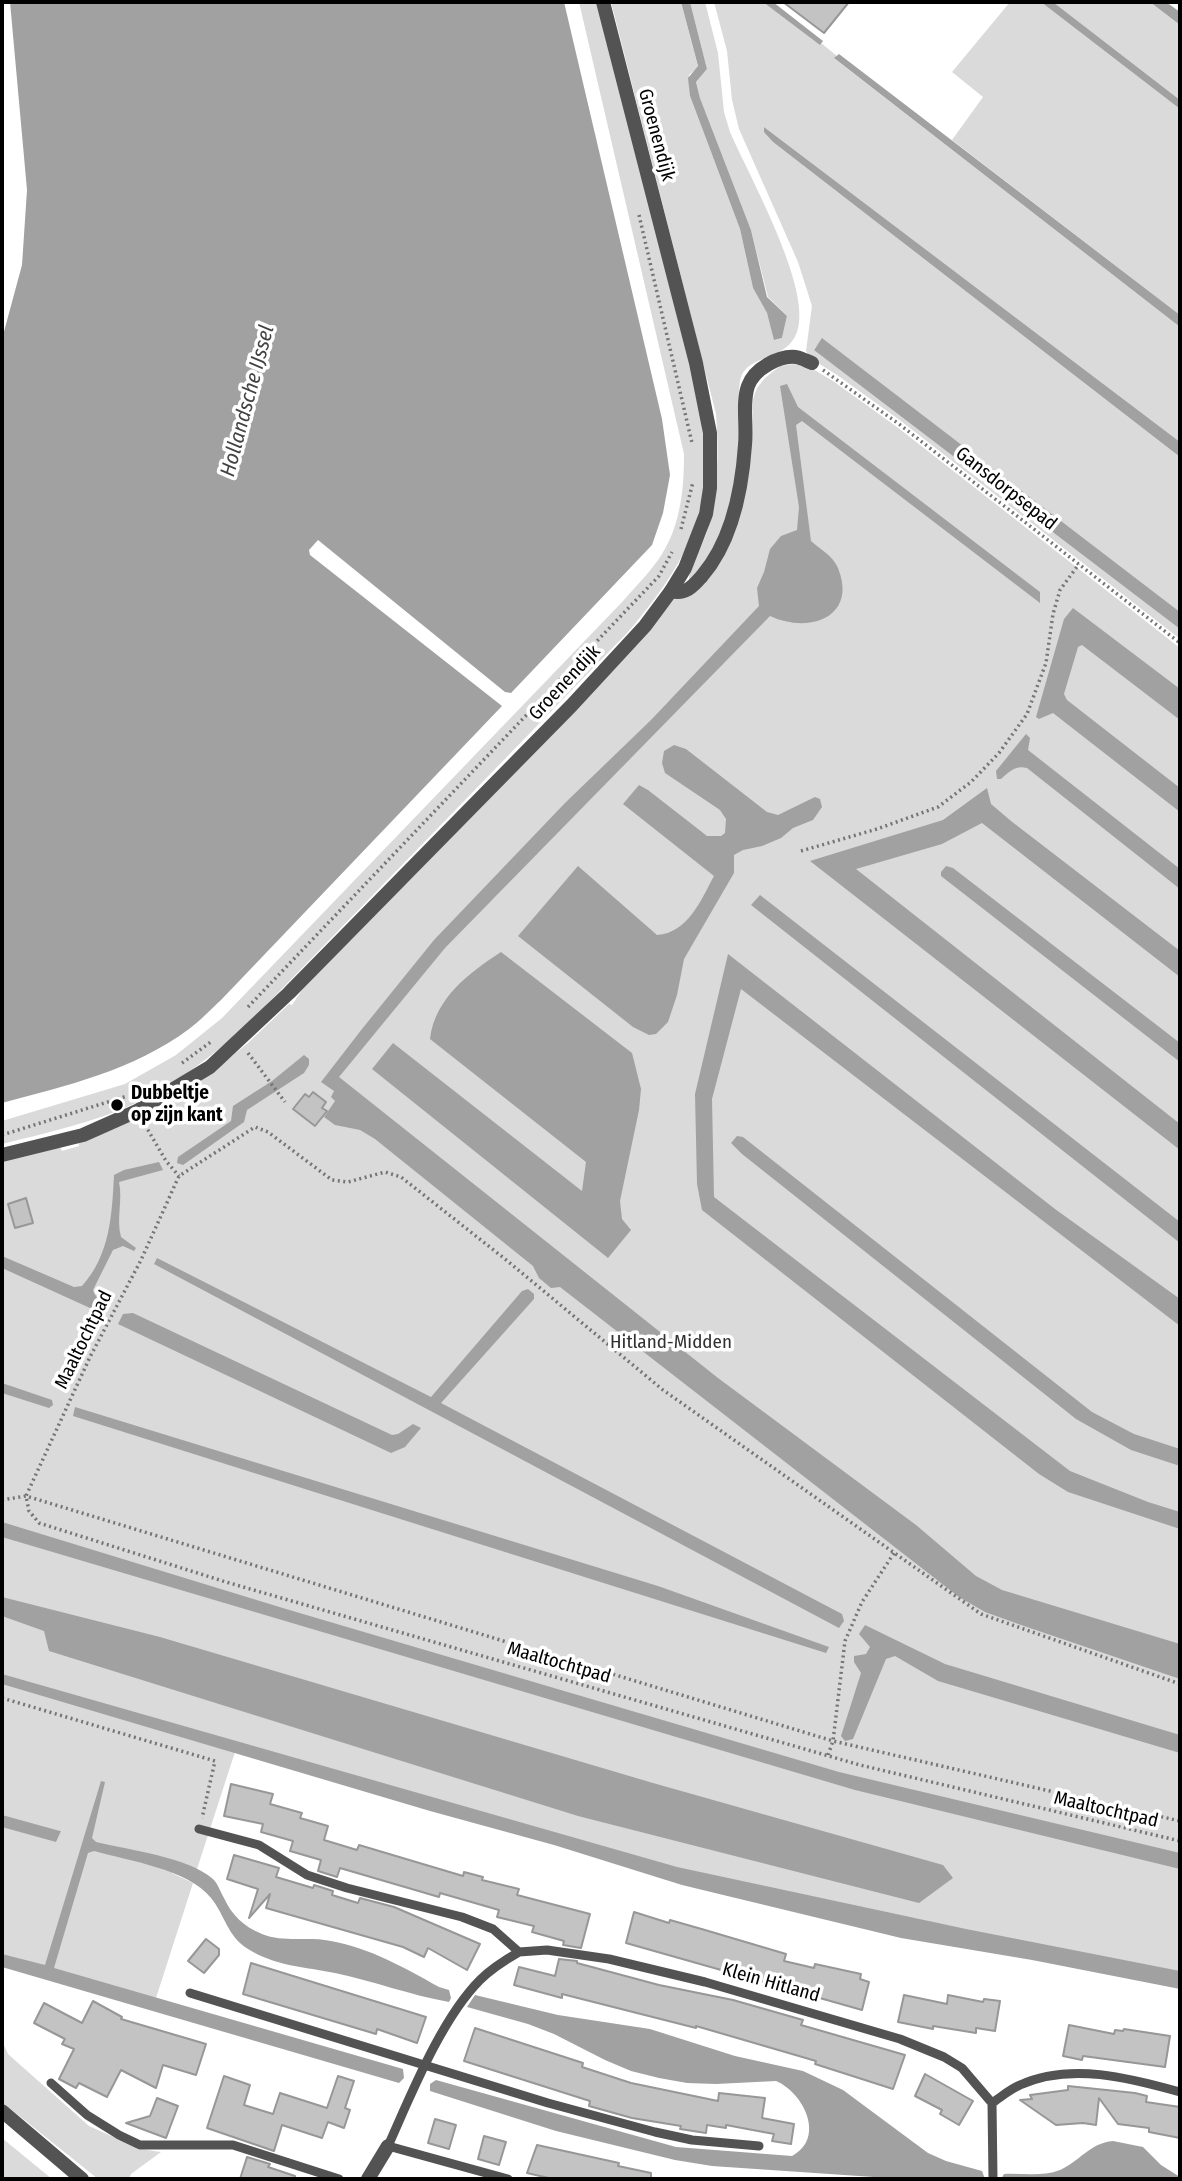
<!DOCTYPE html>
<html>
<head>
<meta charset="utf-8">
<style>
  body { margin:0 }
  #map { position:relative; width:1182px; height:2181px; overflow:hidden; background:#fff; font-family:"Fira Sans Condensed",sans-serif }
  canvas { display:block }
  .frame { position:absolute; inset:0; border:4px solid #000; pointer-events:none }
</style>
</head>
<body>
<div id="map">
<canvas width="1182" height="2181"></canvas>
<div class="frame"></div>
</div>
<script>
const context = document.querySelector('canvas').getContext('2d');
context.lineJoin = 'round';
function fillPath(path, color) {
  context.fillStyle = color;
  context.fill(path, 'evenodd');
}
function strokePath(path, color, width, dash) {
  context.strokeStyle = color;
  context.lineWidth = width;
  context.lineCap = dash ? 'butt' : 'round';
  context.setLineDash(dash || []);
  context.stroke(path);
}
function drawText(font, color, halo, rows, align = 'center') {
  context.font = font + ' "Fira Sans Condensed",sans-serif';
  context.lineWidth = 7;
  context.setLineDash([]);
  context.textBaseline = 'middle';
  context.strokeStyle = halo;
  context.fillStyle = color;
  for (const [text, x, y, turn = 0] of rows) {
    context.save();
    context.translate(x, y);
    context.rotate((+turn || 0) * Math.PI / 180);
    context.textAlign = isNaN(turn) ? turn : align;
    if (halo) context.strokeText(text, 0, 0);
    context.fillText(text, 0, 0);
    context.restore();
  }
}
const green = new Path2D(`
  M579,2H601C628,107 655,211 678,317C691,371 709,428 704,484C699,542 664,590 627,633L243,1029C211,1056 174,1086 136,1103C95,1122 46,1133 2,1144V1121L125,1084L176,1055L222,1018L624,600C637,585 652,570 662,554C681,524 684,488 684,454Z
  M611,2H681L698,67L689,75L690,96L740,229L753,288L767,313L775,340L782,338L787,316L768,297L751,230L700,98L696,82L707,69L690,2H705L718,53L724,112L730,132C749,176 813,289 797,332C787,361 749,354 741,377C735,396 747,432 751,451L753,399L757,388L765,378L780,366L794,364L811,368L833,381L897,427L1180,648V1975L650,1867L208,1744L235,1752L197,1869L176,1862L172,1873L193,1883L156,1998L2,1961V1161L59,1145L62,1151L79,1146V1143L158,1110L192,1088L248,1043L289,1004L292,1005L302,990L703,569L689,581C689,562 705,544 709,525C718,489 719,451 716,414Z
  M714,2H763L820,44L821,43L837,56L835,59L1180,327V442L764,127L773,142L1180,457V612L823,339L814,349L980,471L1180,629V639L901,421L837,375L810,358L806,351L812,306L798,262L739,129L732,100L727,51Z
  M1010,2H1041L1180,109V315L952,140L983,97L952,72Z
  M1053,2H1150L1180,25V100Z
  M2,2041L8,2054L89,2126L140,2149L161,2152L131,2174L129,2179H98L2,2102Z
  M2,2138L52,2179H2Z`);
const water = new Path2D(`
  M10,2H564L662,419L670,475L663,513L652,545L511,693L505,692L318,540L309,550L310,555L502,706L221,1000C210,1010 200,1021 189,1029C134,1070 66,1086 2,1103V339L22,265L27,190Z
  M681,2H690L707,69L696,82L700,98L751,230L767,297L787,316L782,338L774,340L767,313L753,288L740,229L690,96L688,78L698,66Z
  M763,2H773L823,41L820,45Z
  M1041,2H1053L1180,100V109Z
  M1150,2H1166L1180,12V25Z
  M839,54L1180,315V327L834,58Z
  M764,127L1180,442V457L773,142L764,132Z
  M822,338L1180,612V629L814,350Z
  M787,384L798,407L1040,592V603L802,421L796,425L811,541C820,549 833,556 838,568C858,618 808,634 770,616L445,948L339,1077L718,1378L916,1525L976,1576L1002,1590L1180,1644V1679L1021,1625L985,1612L959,1597L560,1287L551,1288L539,1278L533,1266L375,1139L360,1130L335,1125L324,1117L335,1101L331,1097L334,1091L321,1082L362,1029L434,940L565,803L651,720L759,606L757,588L764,572L770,549L781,536L797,530L799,507L780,386Z
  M1073,608L1180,689V720L1082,645L1078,647L1064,694L1067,700L1180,788V812L1053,713L1039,719L1036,717L1064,619Z
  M1026,734L1030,738L1028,750L1180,869V889L1027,768C1015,765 1009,772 1001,779H997L996,771Z
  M674,745L686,749L767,812L778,815L815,797L820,799L822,807L813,820L793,828L781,838L762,846L743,850L734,855V873L684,959L677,995L668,1022L656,1034L649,1035L633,1027L518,936L578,866L657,935C688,933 701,900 714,876L623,804L639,785L648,790L707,836H721L725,833L726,819L720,810L665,773L662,763L664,751Z
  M987,788L991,804L1011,821L1180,951V977L982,823L942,844L856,869L1180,1124V1150L810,861L943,820Z
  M946,866L953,868L1180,1043V1062L941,876V872Z
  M760,895L1180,1222V1243L751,905Z
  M501,952L632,1053L641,1089L639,1110L620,1201L622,1219L631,1230L608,1258L372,1069L393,1043L582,1191L586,1162L430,1039C435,998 469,973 501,952Z
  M728,954L1055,1209L1180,1299V1326L741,989L712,1099L714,1197L1070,1471L1148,1502L1180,1512V1529L1068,1492L1039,1474L702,1210L697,1184L695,1094Z
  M304,1055L309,1059V1065L304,1073L247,1110L244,1122L183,1165L177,1163L178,1157L231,1121L233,1106L272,1081Z
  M737,1136L743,1137L1092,1412L1134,1434L1180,1449V1466L1131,1450L1076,1419L742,1154L731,1143Z
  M159,1162L163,1170L119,1182C123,1200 116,1219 121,1237L136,1248L134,1251L123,1246L113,1250L93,1290L95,1295L106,1301L101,1313L2,1268V1256L74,1287L82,1286C110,1255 112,1215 114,1175L124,1170Z
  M157,1258L431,1397L522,1291L528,1289L534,1294V1299L441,1403L842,1614L844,1621L839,1628L154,1264Z
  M133,1313L392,1435L398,1434L413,1424L421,1428L405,1447L391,1453L118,1324L123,1314Z
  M2,1383L52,1400L53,1405L49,1408L2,1393Z
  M75,1407L658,1586L829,1647L826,1653L73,1416Z
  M2,1522L286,1609L839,1772L1180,1853V1869L855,1790L2,1537Z
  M2,1597L160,1637L653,1783L943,1865L953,1878L919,1903L578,1816L49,1651L44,1631L2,1616Z
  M865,1625L945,1664L1180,1735V1753L938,1681L895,1656L886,1659L853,1739L845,1741L841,1736L861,1673L854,1662V1656L866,1654L870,1647L859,1634Z
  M2,1674L677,1867L966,1929L1180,1971V1989L1032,1960L901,1938L682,1885L554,1845L430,1811L2,1684Z
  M101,1781L105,1782L92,1838L96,1842C129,1850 188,1857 213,1879C218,1884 220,1891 224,1898C231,1914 244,1927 262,1934C284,1943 308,1936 331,1941C370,1948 405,1968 439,1987L449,1990L451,1998L449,2002C410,1995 373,1981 335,1973C305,1967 275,1966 248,1949C227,1936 225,1915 211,1898C188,1869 129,1861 94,1851L88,1853L54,1968L403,2069L404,2078L399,2083L2,1967V1954L45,1965Z
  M2,1815L60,1831H61L56,1842L2,1827Z
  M475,1995L558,2015L650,2029L735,2056L803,2071L843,2090L928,2153L946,2161L982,2171L985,2179H903L712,2166L675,2160L556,2131L430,2091V2084L436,2080L676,2147L792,2156C826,2138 804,2093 776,2081L716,2084L687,2083L659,2078L631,2071L605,2060L554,2034L528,2024L467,2007Z
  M1113,2141L1143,2147L1161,2165L1180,2177V2179H1001L1004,2174C1022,2173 1042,2177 1060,2170C1080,2161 1090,2143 1113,2141Z`);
const building = new Path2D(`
  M783,2H849L824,33Z
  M313,1092L326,1102L322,1108L327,1111L315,1126L293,1109L305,1094L309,1097Z
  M26,1198L33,1223L15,1228L8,1204Z
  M231,1784L273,1794L270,1804L302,1813L300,1818L328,1826L324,1840L357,1850L359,1845L463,1876L464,1872L483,1877L482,1880L519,1889L517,1895L590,1914L581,1948L563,1945L564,1941L532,1932L534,1926L497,1917L499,1910L440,1893L439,1897L340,1868L337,1877L318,1871L321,1860L290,1851L293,1841L261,1832L263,1824L224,1816Z
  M234,1855L279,1868L276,1877L313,1888L314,1885L333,1891L332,1895L358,1903L360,1898L394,1907L480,1944L467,1970L428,1948L424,1957L403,1947L266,1908L270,1894L249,1918L258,1889L227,1879Z
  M634,1912L669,1923L670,1920L705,1930L786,1954L784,1961L814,1968L815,1964L861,1974L860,1979L869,1982L862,2010L626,1943Z
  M206,1939L219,1949V1955L204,1973L188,1961Z
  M559,1959L577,1961V1963L659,1985L733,2000L803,2020L801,2025L905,2055L893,2089L815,2064L816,2061L696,2026V2028L562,1994V1998L514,1985L519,1967L555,1976Z
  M251,1963L426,2017L417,2043L377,2029L376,2034L243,1994Z
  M904,1995L947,2004L948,1995L983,2002L984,1999L1000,2001L995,2031L976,2028V2033L933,2026V2029L898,2022Z
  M93,2001L122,2017L121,2019L206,2044L196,2075L163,2065L156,2088L121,2070L107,2097L79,2083L76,2088L59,2079L74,2049L62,2044L65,2039L34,2023L44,2003L82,2023Z
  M1069,2025L1114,2034L1115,2030L1123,2031L1124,2029L1170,2036L1165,2067L1083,2056L1082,2060L1063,2056Z
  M475,2028L583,2063L582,2067L631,2083L718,2101L719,2093L765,2098L762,2118L794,2124L791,2144L772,2141L774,2134L726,2125V2128L707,2125L706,2133L680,2129L681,2126L632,2118L589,2106L590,2101L464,2061Z
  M925,2074L973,2101L959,2125L940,2114L942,2110L915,2096Z
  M224,2076L250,2085L244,2105L273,2114L280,2093L327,2108L338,2076L354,2081L345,2108L350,2110L344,2128L328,2122L322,2138L282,2125L274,2151L207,2128Z
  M1068,2086L1135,2093L1147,2096L1146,2102L1180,2107V2138L1149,2132V2128L1118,2124L1099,2098L1096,2125L1083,2123L1056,2125L1020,2100L1032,2099L1030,2095L1068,2090Z
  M157,2098L178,2106L166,2138L126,2123L150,2116Z
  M435,2119L456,2125L449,2149L428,2143Z
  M484,2136L506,2142L499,2165L478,2159Z
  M537,2145L619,2163L618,2166L651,2173V2179H553L527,2173Z
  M247,2157L270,2164L268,2167L295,2176V2179H240Z`);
const path = new Path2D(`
  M639,215L692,443
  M823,370L899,424L1180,643
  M681,529L693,482
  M801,851L877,829L938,807L971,782L999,753L1027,714L1046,663L1053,614L1060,590L1079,564
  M248,1007L659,576L672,552
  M248,1053L285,1102
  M182,1063L212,1041
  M145,1125L166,1161L179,1176
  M2,1135L127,1096
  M2,1500L26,1496L833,1741L1180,1821
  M1180,1684L981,1614L663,1390L505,1259L401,1177L385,1172L348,1182L332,1180L268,1132L255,1127L179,1176L141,1260L90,1357L26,1496L29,1511L39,1523L226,1582L860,1765L1180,1841
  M2,1698L215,1761L202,1818
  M828,1755L833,1741L845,1641L862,1602L894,1553`);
const service = new Path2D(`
  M199,1829L259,1845L307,1875L347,1888L462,1917L493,1929L519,1952C505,1960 491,1969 480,1980C441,2019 411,2095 388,2146L508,2179
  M519,1952L547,1950L609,1959L705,1982L900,2039L944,2057L962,2068L992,2103C1001,2097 1010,2089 1020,2085C1070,2062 1130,2078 1180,2092
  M190,1993L548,2103L655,2132L692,2140L759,2146
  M51,2083L87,2115L119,2135L140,2145H233L339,2179
  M992,2103L993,2179`);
const minor = new Path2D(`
  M671,591C686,595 693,586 702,576C732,541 742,489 745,445C747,426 742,403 748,386C754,369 779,355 796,357C801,358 807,361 812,363
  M368,2179L388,2146`);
const tertiary = new Path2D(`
  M2,1155L83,1135L137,1111L210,1067L289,993L572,705L645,626L671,591L685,568L706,514L710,488V433L696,363L603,2
  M2,2111L82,2179`);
const markers = [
  [117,1105,7,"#000"]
];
const streetNames = [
  ["Groenendijk",656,135,75],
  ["Gansdorpsepad",1006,489,38],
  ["Groenendijk",565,683,-47],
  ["Maaltochtpad",84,1340,-64],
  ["Maaltochtpad",559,1663,16],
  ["Maaltochtpad",1106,1810,13],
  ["Klein Hitland",771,1983,16]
];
const poiNames = [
  ["Dubbeltje",131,1094],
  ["op zijn kant",131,1116]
];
const parkNames = [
  ["Hitland-Midden",671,1343]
];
const waterNames = [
  ["Hollandsche IJssel",248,401,-75]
];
fillPath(green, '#dadada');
fillPath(water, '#a1a1a1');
fillPath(building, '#c3c3c3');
strokePath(building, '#979797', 2);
strokePath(path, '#757575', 3.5, [2, 3.5]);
strokePath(service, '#535353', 9);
strokePath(minor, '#535353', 14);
strokePath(tertiary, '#535353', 14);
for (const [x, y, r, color] of markers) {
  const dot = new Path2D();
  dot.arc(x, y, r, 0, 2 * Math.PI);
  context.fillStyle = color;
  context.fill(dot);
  strokePath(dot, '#fff', 2.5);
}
drawText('19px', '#000', '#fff', streetNames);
drawText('bold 19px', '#000', '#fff', poiNames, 'left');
drawText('19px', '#313131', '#fff', parkNames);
drawText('italic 21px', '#424242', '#fff', waterNames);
</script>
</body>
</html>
